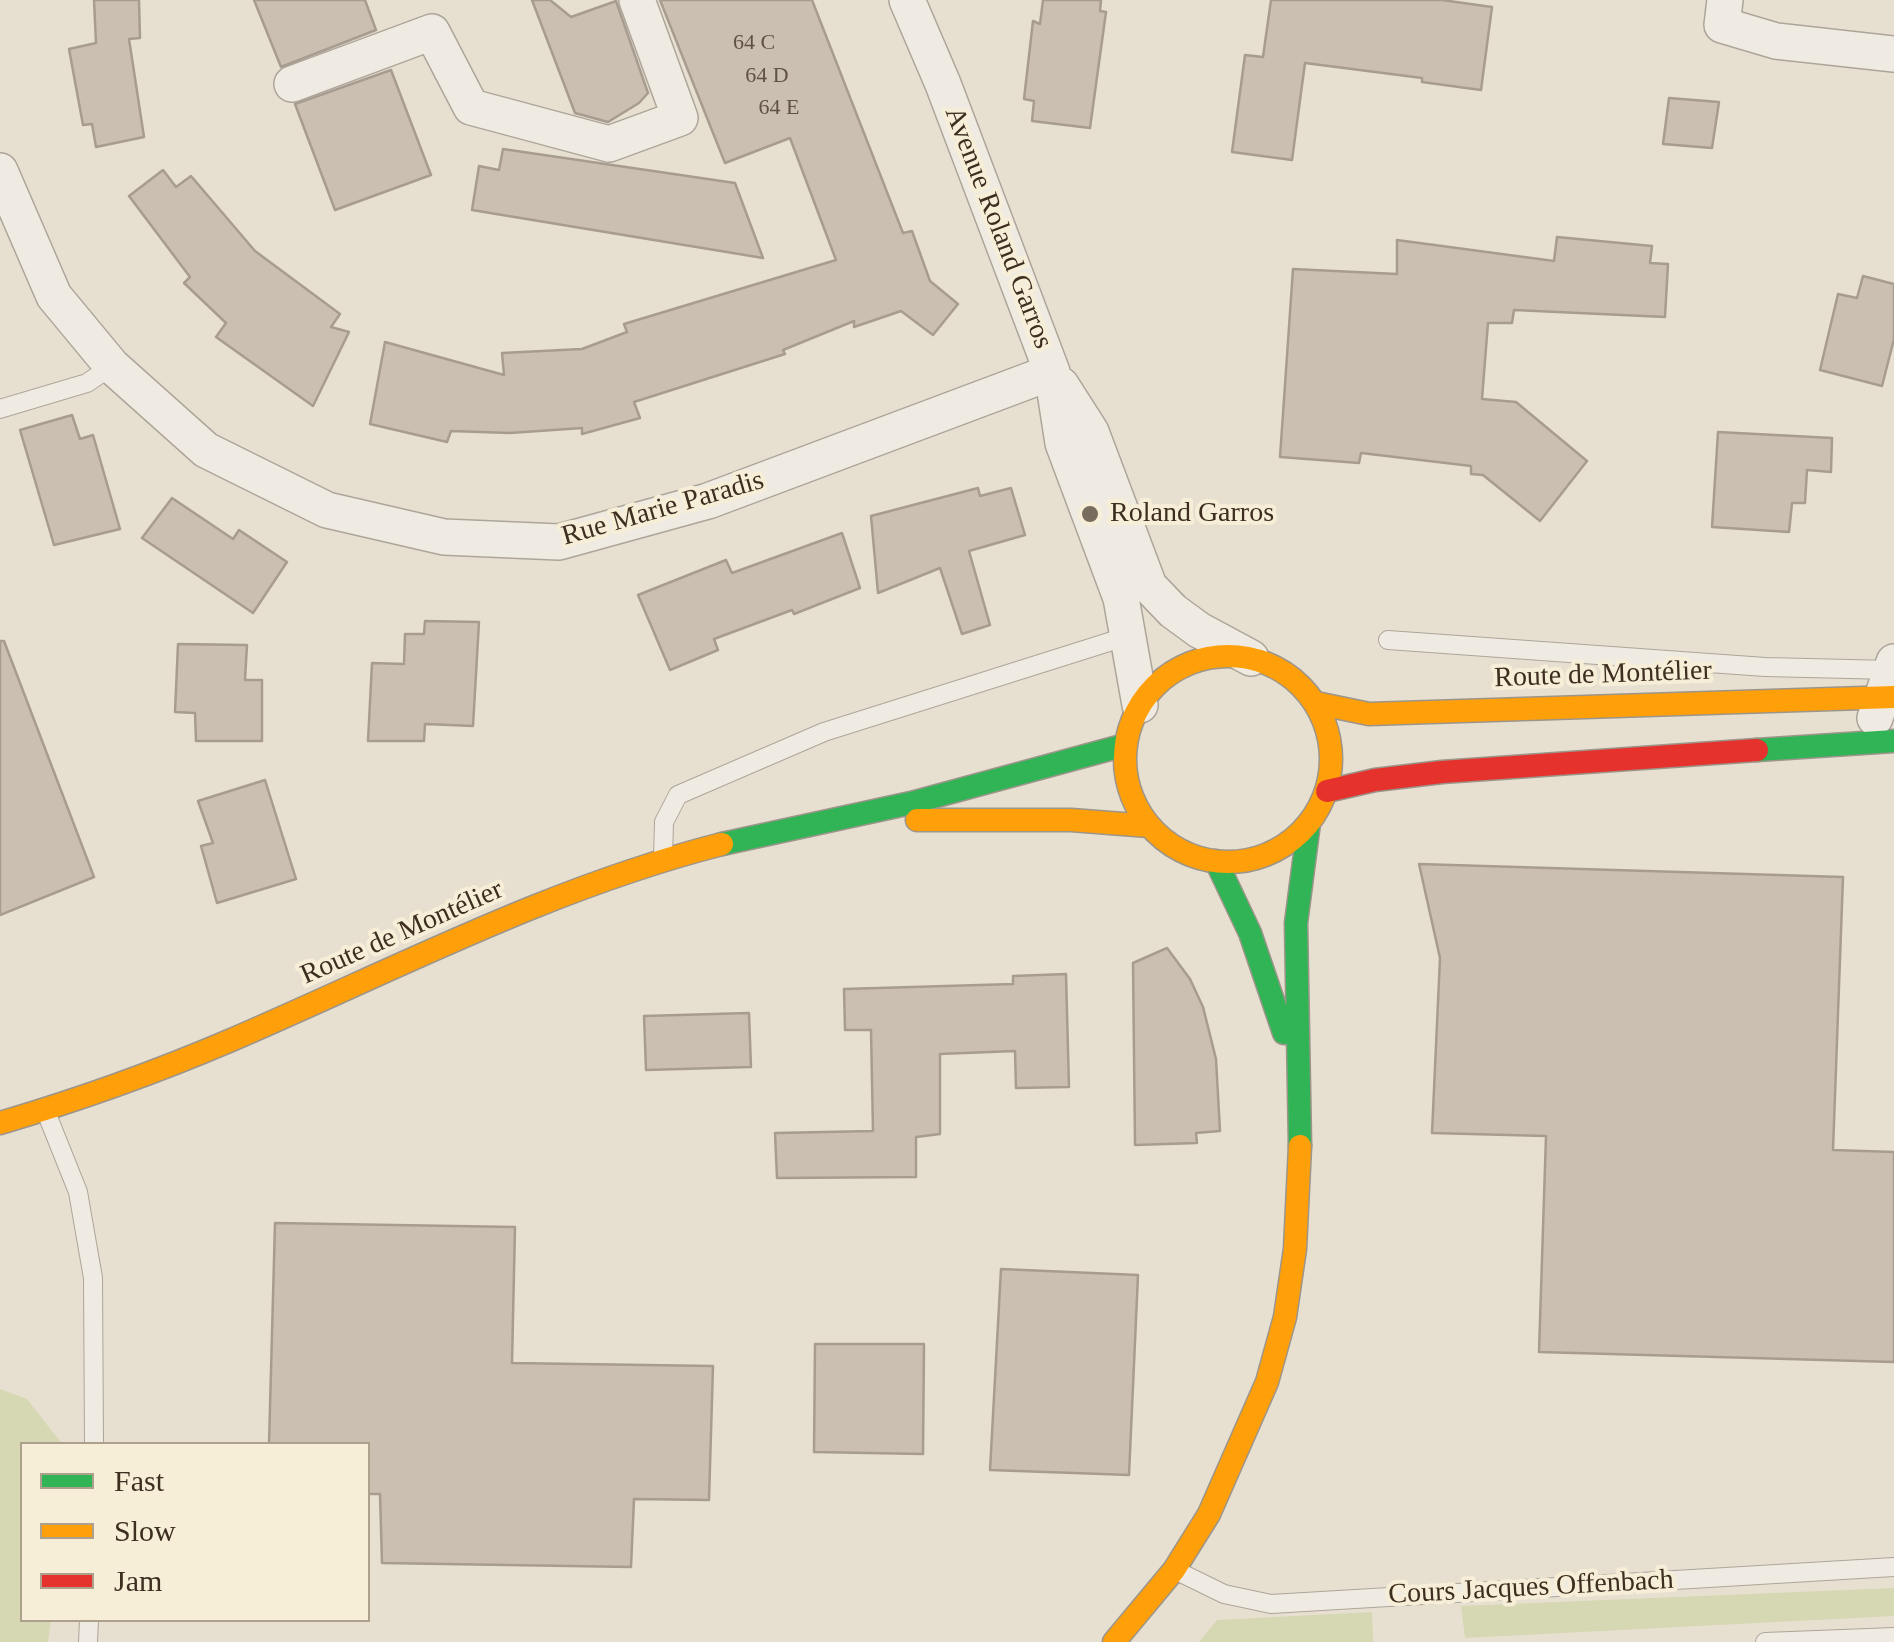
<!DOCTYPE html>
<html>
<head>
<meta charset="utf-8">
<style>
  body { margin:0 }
  #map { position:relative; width:1894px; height:1642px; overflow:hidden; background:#e7e0d1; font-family:"Times New Roman",serif }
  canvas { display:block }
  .legend { position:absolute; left:20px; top:1442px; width:350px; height:180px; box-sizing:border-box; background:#f7eed8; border:2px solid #ada18e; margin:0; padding:12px 18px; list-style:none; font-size:30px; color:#3d2e20 }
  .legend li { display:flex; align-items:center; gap:20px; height:50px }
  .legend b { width:50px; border:2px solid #ada18e }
</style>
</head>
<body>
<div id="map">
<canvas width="1894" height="1642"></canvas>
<ul class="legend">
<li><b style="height:12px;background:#30b455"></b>Fast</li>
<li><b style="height:12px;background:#ff9f0a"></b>Slow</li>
<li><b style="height:12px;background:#e5322d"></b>Jam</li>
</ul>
</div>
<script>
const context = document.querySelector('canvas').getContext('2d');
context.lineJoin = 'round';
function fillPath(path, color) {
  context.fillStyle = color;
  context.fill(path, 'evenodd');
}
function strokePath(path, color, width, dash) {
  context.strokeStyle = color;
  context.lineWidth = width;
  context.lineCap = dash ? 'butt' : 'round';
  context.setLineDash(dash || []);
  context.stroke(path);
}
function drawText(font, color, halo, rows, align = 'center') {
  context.font = font + ' "Times New Roman",serif';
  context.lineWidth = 8;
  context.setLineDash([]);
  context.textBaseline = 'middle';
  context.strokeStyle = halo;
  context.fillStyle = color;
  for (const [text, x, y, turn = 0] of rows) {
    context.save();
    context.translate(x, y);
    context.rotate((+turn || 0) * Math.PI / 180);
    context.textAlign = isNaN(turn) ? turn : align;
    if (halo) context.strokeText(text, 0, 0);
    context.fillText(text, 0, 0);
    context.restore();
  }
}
const green = new Path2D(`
  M0,1389L27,1399L62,1444H22V1620H51L48,1642H0Z
  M1894,1588V1616L1465,1638L1461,1606Z
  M1372,1612L1373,1642H1199L1217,1620Z`);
const building = new Path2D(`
  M94,0H139L140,38L129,39L144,137L96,147L92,124L83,125L69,49L96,43Z
  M254,0H365L376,30L281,67Z
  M532,0H550L571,17L616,1L648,93L639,103L608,122L575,113Z
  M660,0H812L903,233L912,231L930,281L958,304L933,335L901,311L854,327V321L783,350L785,354L634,402L640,418L582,434V428L510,433L451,431L447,442L370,424L385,342L504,375L502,353L582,349L627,332L624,324L836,260L790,138L725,163Z
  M1043,0H1101L1100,11L1106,12L1090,128L1032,121L1034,101L1024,99L1033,21L1040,24Z
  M1271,0H1442L1492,7L1481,90L1422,82V78L1305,63L1292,160L1232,152L1245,55L1263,57Z
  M391,70L431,175L335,210L295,104Z
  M1669,98L1719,102L1712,148L1663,144Z
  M503,149L735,183L763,258L472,210L479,166L499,170Z
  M163,170L176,187L191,176L255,251L340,314L331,327L349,332L313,406L216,337L226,323L184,283L190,277L129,196Z
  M1557,237L1652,246L1650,263L1668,264L1665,317L1514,310L1512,323H1488L1482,399L1516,402L1587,461L1540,521L1483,475L1471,474V466L1361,453L1359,463L1280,457L1293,269L1397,274V240L1554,261Z
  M1863,276L1894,284V339L1882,386L1820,370L1838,294L1857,298Z
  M72,415L80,439L93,435L120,529L54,545L20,430Z
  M1718,432L1832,438L1831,472L1807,470L1805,503H1792L1789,532L1712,527Z
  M978,488L980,496L1011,488L1025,535L969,551L990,625L962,634L940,568L878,593L871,516Z
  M172,498L233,539L239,530L287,562L253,613L142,538Z
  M842,533L860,588L794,614L792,610L714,639L718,650L670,670L638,595L726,560L732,573Z
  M425,621L479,622L473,726L425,724L424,741H368L372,663L404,664L405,634H424Z
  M0,641H4L94,877L0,915Z
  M178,644L247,645L245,680H262V741H196L195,713L175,712Z
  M265,780L296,879L217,903L201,846L213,843L198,801Z
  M1419,864L1843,877L1833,1150L1894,1152V1362L1539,1352L1546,1136L1432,1133L1440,958Z
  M1167,948L1190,979L1203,1007L1216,1059L1220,1131L1196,1133L1197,1143L1135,1145L1133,963Z
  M1066,974L1069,1087L1016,1088L1015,1051L940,1054V1134L916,1137V1177L777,1178L775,1133L873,1131L871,1030H845L844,989L1013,984V976Z
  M749,1013L751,1067L646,1070L644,1016Z
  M275,1223L515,1227L512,1363L713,1366L709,1500L634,1499L631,1567L382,1563L380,1494H368V1444H269Z
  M1001,1269L1138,1275L1129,1475L990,1470Z
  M815,1344H924L923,1454L814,1452Z`);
const lane = new Path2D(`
  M0,409L87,383L112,366
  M1388,640L1765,667L1892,670
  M663,858L664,822L678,795L824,732L1128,636
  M46,1112L78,1192L93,1278L94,1444
  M1177,1571L1224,1594L1271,1604L1894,1567
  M88,1642L89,1620
  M1765,1642L1894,1637`);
const street = new Path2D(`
  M907,0L943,84L1052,372L1063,443L1121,598L1140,705
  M1725,0L1722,25L1776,41L1894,54
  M292,84L432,32L471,107L609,144L680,118L637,0
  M0,171L54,296L112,366L206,450L327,510L444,537L559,542L708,501L1052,372
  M1061,385L1091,432L1149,586L1173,611L1199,630L1251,658
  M1875,718L1894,662`);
const fast = new Path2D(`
  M1757,750L1894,741
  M722,844L911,803L1125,745
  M1216,861L1250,933L1284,1033
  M1300,1146L1296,923L1309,823`);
const slow = new Path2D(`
  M1125 759a103 103 0 1 1 206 0a103 103 0 1 1-206 0Z
  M1316,703L1369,714L1894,697
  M917,820H1071L1149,826
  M0,1123C78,1100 154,1073 229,1041C392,971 549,888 722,844
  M1114,1642L1174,1570L1209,1514L1267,1382L1285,1317L1295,1249L1300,1146`);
const jam = new Path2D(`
  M1327,791L1375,780L1442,772L1757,750`);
const markers = [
  [1090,514,10,"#786c5e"]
];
const numberNames = [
  ["64 C",754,43],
  ["64 D",767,76],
  ["64 E",779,108]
];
const streetNames = [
  ["Avenue Roland Garros",998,228,69],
  ["Rue Marie Paradis",663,509,-16],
  ["Route de Montélier",1603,675,-2],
  ["Route de Montélier",402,933,-24],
  ["Cours Jacques Offenbach",1531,1588,-3]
];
const poiNames = [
  ["Roland Garros",1110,514]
];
fillPath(green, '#d6d7b3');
fillPath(building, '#cbbfb2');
strokePath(building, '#a89c90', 2.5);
strokePath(lane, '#ada599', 20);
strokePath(street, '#ada599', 38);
strokePath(fast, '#9c958a', 25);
strokePath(slow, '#9c958a', 25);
strokePath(jam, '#9c958a', 25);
strokePath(lane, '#efebe3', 18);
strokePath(street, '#efebe3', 35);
strokePath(fast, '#30b455', 22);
strokePath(slow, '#ff9f0a', 22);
strokePath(jam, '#e5322d', 22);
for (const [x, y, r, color] of markers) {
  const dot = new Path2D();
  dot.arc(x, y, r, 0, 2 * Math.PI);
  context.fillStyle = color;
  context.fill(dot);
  strokePath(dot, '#f7eed8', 4);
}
drawText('22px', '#605244', null, numberNames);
drawText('28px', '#3d2e20', '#f7eed8', streetNames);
drawText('28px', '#3d2e20', '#f7eed8', poiNames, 'left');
</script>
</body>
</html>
